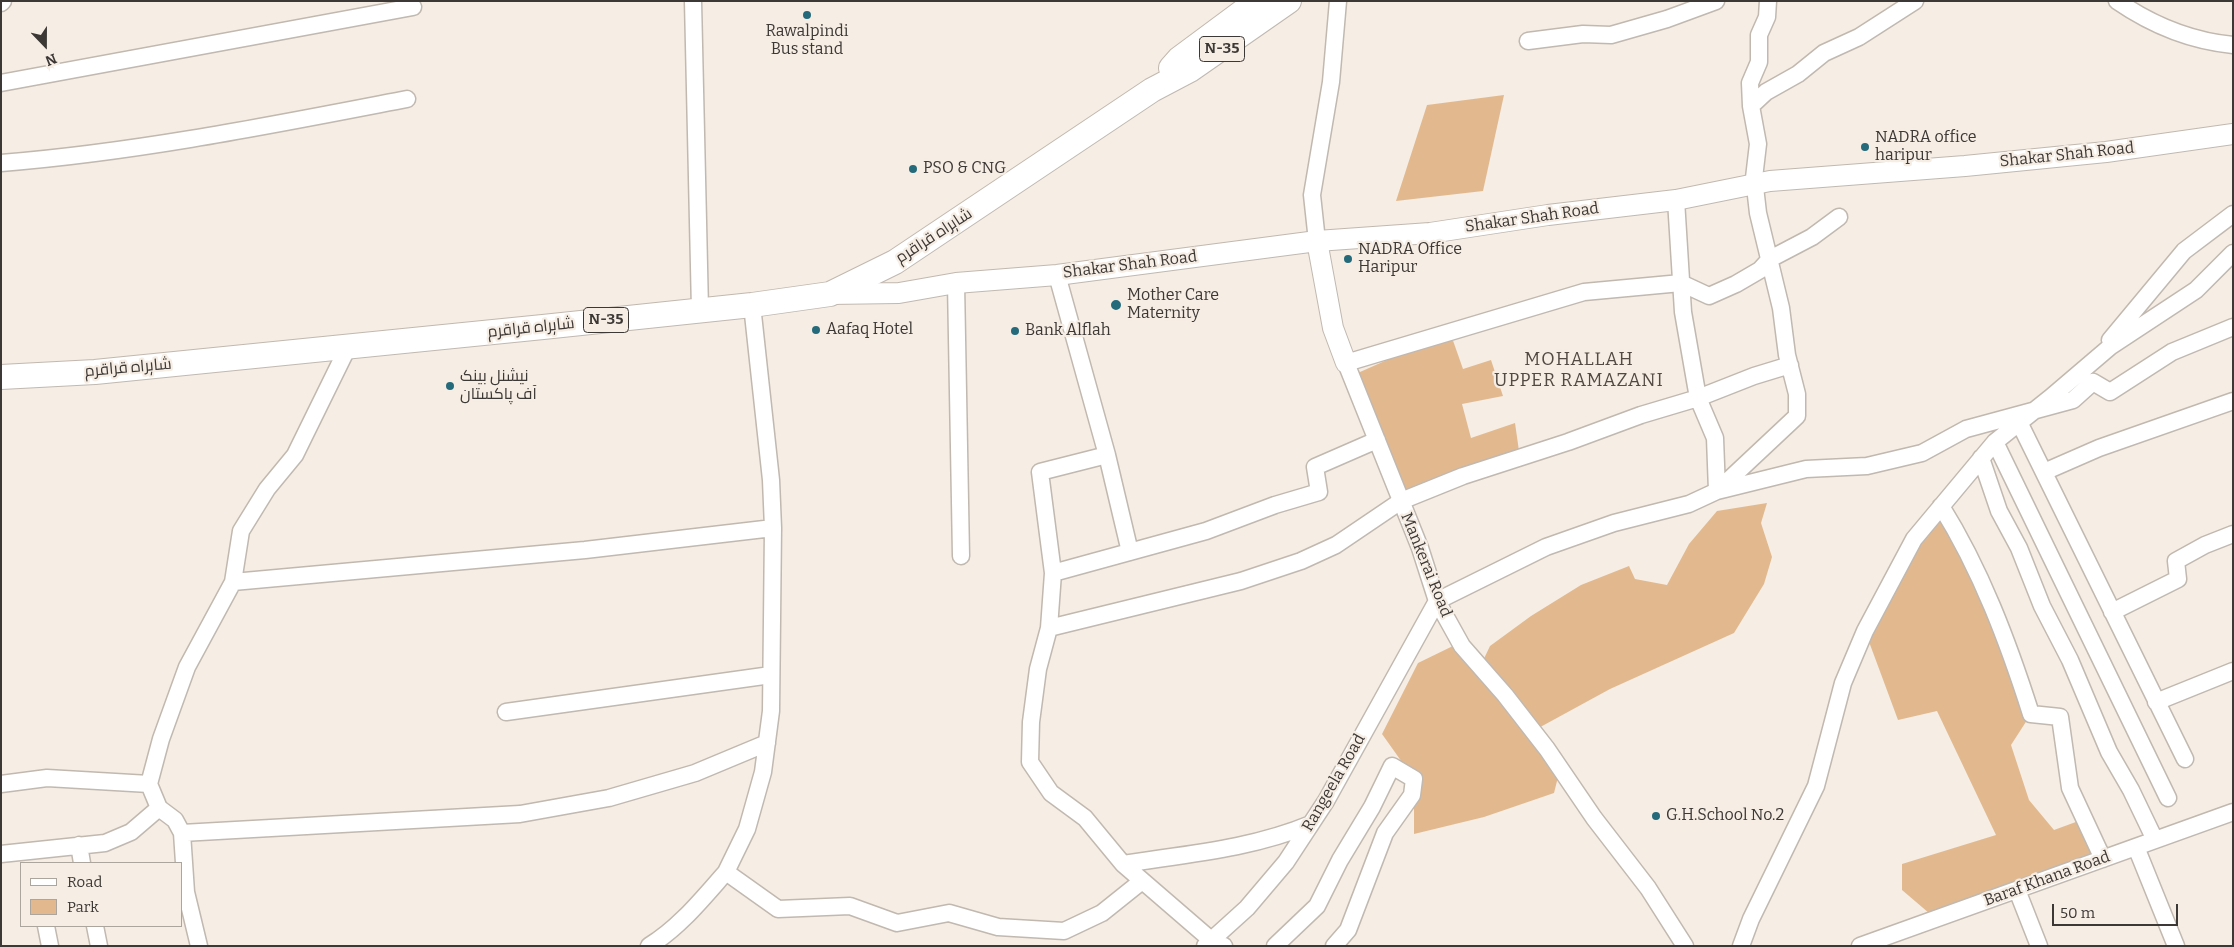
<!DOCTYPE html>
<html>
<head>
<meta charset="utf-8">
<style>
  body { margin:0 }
  #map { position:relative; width:2234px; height:947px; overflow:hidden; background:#f6ede4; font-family:Bitter,serif }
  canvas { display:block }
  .frame { position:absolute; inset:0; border:2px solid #3c3835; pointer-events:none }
  .legend { position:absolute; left:20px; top:862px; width:162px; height:65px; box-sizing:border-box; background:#f6ede4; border:1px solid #aca59e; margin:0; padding:6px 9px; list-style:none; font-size:15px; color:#3c3835 }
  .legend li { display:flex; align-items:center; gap:10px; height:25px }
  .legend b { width:25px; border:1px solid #aca59e }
  .north { position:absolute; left:20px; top:20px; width:50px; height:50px; -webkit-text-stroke:4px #f6ede4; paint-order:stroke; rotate:158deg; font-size:14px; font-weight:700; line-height:20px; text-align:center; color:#3c3835 }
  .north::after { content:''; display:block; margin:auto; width:18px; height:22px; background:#3c3835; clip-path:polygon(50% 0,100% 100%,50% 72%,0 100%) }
  .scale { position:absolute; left:2052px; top:904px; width:126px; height:22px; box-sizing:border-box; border:2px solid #3c3835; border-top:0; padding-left:6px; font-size:15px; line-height:18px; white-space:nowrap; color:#3c3835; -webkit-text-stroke:4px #f6ede4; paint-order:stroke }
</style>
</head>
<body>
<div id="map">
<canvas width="2234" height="947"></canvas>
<div class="frame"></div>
<ul class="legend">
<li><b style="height:6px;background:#fff"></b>Road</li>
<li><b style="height:14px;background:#e2b98f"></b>Park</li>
</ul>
<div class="north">N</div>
<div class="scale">50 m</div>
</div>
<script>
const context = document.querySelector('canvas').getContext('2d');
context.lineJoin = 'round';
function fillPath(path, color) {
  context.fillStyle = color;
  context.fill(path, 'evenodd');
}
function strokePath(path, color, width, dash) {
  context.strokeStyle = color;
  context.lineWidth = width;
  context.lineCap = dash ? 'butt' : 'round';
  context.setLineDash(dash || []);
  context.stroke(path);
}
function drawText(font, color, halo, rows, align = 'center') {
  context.font = font + ' Bitter,Cairo,serif';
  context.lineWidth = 4.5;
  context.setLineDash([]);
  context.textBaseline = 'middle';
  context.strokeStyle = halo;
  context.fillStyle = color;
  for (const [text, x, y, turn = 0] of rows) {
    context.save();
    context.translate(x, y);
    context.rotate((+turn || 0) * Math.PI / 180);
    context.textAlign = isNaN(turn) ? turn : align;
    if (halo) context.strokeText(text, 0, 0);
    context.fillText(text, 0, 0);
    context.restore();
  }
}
const green = new Path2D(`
  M1504,95L1483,191L1396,201L1427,105Z
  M1450,332L1463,369L1491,360L1503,396L1462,404L1471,438L1515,423L1520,458L1401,501L1351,376Z
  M1767,503L1761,523L1772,557L1764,584L1734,633L1610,689L1533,731L1560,769L1554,793L1484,817L1414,834V779L1382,734L1418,663L1457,644L1480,667L1490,646L1531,616L1581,585L1629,566L1635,579L1667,585L1689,544L1717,511Z
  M1941,506L2031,714L2011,745L2029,800L2054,830L2084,819L2103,859L1936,919L1902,890V864L1996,835L1937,711L1898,720L1865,631Z`);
const minor = new Path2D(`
  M693,1L700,310
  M2117,1C2152,25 2190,41 2233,45
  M1,3L3,1
  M1528,41L1583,34L1611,35L1667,19L1716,1
  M1,83L413,7
  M1751,106L1766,92L1798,74L1824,53L1859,37L1915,1
  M1,163C138,152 272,125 407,99
  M1676,200L1683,312L1698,398L1715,438L1717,491L1806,469L1867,466L1922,453L1966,429L2073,400L2093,382L2110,392L2172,352L2233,327
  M1317,241L1312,195L1331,82L1338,1
  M1057,275L1107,455L1130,552
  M956,283L961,556
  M2110,340L2184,251L2233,214
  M2019,422L2185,759
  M1995,442L2168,798
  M1107,455L1040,472L1053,573L1049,628L1038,669L1031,722L1030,762L1051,793L1085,818L1123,864L1211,940L1224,946
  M1981,458L1999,511L2019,548L2042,606L2070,660L2109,752L2131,790L2155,840
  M2044,472L2099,448L2233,401
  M1941,506C1981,570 2008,642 2031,714L2060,717L2070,788L2103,859
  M1053,573L1206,531L1275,505L1319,492L1315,467L1377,440
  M233,582L585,550L773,528
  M2112,612L2178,579L2176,561L2205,545L2233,534
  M1049,628L1241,581L1301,561L1336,545L1401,501L1463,476L1568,442L1641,415L1698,398L1754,376L1790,365
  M2156,702L2233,671
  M506,712L771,675
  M1,784L47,778L149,784
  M182,833L520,814L609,798L695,773L767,743
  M79,845L82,863
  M2136,847L2176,946
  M1,854L105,843L131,832L159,808
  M1123,864C1187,854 1251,849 1311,824
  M726,872L747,829L763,772L771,711L773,528L771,480L752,305
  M2017,890L2039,946
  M46,926L50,946
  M95,926L99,946
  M199,946L186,892L182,833L175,820L159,808L149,784L161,739L187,667L233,582L241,531L267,489L295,455L348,347
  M649,946C679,928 703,898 726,872L778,909L850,906L897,923L949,913L998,927L1064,931L1102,913L1142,881
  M1205,946L1247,908L1286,862L1326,801L1437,601L1546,547L1614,523L1689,504L1717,491L1797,416V394L1787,355L1781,308L1758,213L1754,178L1758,144L1751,106L1750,83L1759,62V35L1767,17L1768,1
  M1275,946L1317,906L1340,860L1372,807L1392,766L1414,779L1412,795L1385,833L1348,930L1334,946
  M1685,946L1648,888L1594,818L1547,749L1505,695L1462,646L1437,601L1420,548L1346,363L1584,292L1681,283L1709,296L1736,284L1760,270L1770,259L1812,237L1839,217
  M1741,946L1751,919L1816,786L1843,683L1865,631L1914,539L1995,442L2050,398L2111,346L2196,290L2233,253
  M1860,946L2233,812`);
const major = new Path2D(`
  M1317,241L1333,328L1346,363
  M830,294L899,293L956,283L1057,275L1317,241L1430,233L1548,215L1676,200L1770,181L1965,166L2106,152L2233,134`);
const highway = new Path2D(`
  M1171,68L1179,59L1257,1
  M1,377L95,372L543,327L752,305L830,294L895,262L1152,90L1190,70L1289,1`);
const markers = [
  [807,15,5,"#246a7a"],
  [1865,147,5,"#246a7a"],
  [913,169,5,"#246a7a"],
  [1348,259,5,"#246a7a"],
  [1116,305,6,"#246a7a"],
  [816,330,5,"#246a7a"],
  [1015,331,5,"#246a7a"],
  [450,386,5,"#246a7a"],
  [1656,816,5,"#246a7a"]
];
const shields = [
  [1222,49,45],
  [606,320,45]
];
const shieldNames = [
  ["N-35",1222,49],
  ["N-35",606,320]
];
const poiNames = [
  ["Rawalpindi",807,32,"center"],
  ["Bus stand",807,50,"center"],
  ["NADRA office",1875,138],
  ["haripur",1875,156],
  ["PSO & CNG",923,169],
  ["NADRA Office",1358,250],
  ["Haripur",1358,268],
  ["Mother Care",1127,296],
  ["Maternity",1127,314],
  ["Aafaq Hotel",826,330],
  ["Bank Alflah",1025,331],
  ["نیشنل بینک",460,377],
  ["آف پاکستان",460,395],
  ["G.H.School No.2",1666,816]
];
const streetNames = [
  ["Shakar Shah Road",2067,155,-6],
  ["Shakar Shah Road",1532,218,-8],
  ["شاہراہ قراقرم",934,236,-33],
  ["Shakar Shah Road",1130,265,-7],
  ["شاہراہ قراقرم",531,328,-6],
  ["شاہراہ قراقرم",128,368,-5],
  ["Mankerai Road",1426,565,68],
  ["Rangeela Road",1334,783,-60],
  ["Baraf Khana Road",2047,879,-20]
];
const neighbourhoodNames = [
  ["MOHALLAH",1579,360],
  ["UPPER RAMAZANI",1579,381]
];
fillPath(green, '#e2b98f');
strokePath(minor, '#c1b8b0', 19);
strokePath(major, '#c1b8b0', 22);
strokePath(highway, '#c1b8b0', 26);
strokePath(minor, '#fff', 16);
strokePath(major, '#fff', 20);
strokePath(highway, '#fff', 24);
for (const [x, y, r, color] of markers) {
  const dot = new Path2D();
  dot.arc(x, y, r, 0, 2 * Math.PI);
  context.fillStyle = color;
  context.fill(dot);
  strokePath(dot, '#f6ede4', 2);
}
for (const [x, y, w] of shields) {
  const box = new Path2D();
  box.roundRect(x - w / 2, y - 12.5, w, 25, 4);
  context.fillStyle = '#f6ede4';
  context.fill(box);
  strokePath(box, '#3c3835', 1);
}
drawText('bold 15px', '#3c3835', null, shieldNames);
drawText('16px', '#3c3835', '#f6ede4', poiNames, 'left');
drawText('16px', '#3c3835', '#f6ede4', streetNames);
context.letterSpacing = '1px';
drawText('18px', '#524a43', '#f6ede4', neighbourhoodNames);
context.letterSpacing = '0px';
</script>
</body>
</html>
